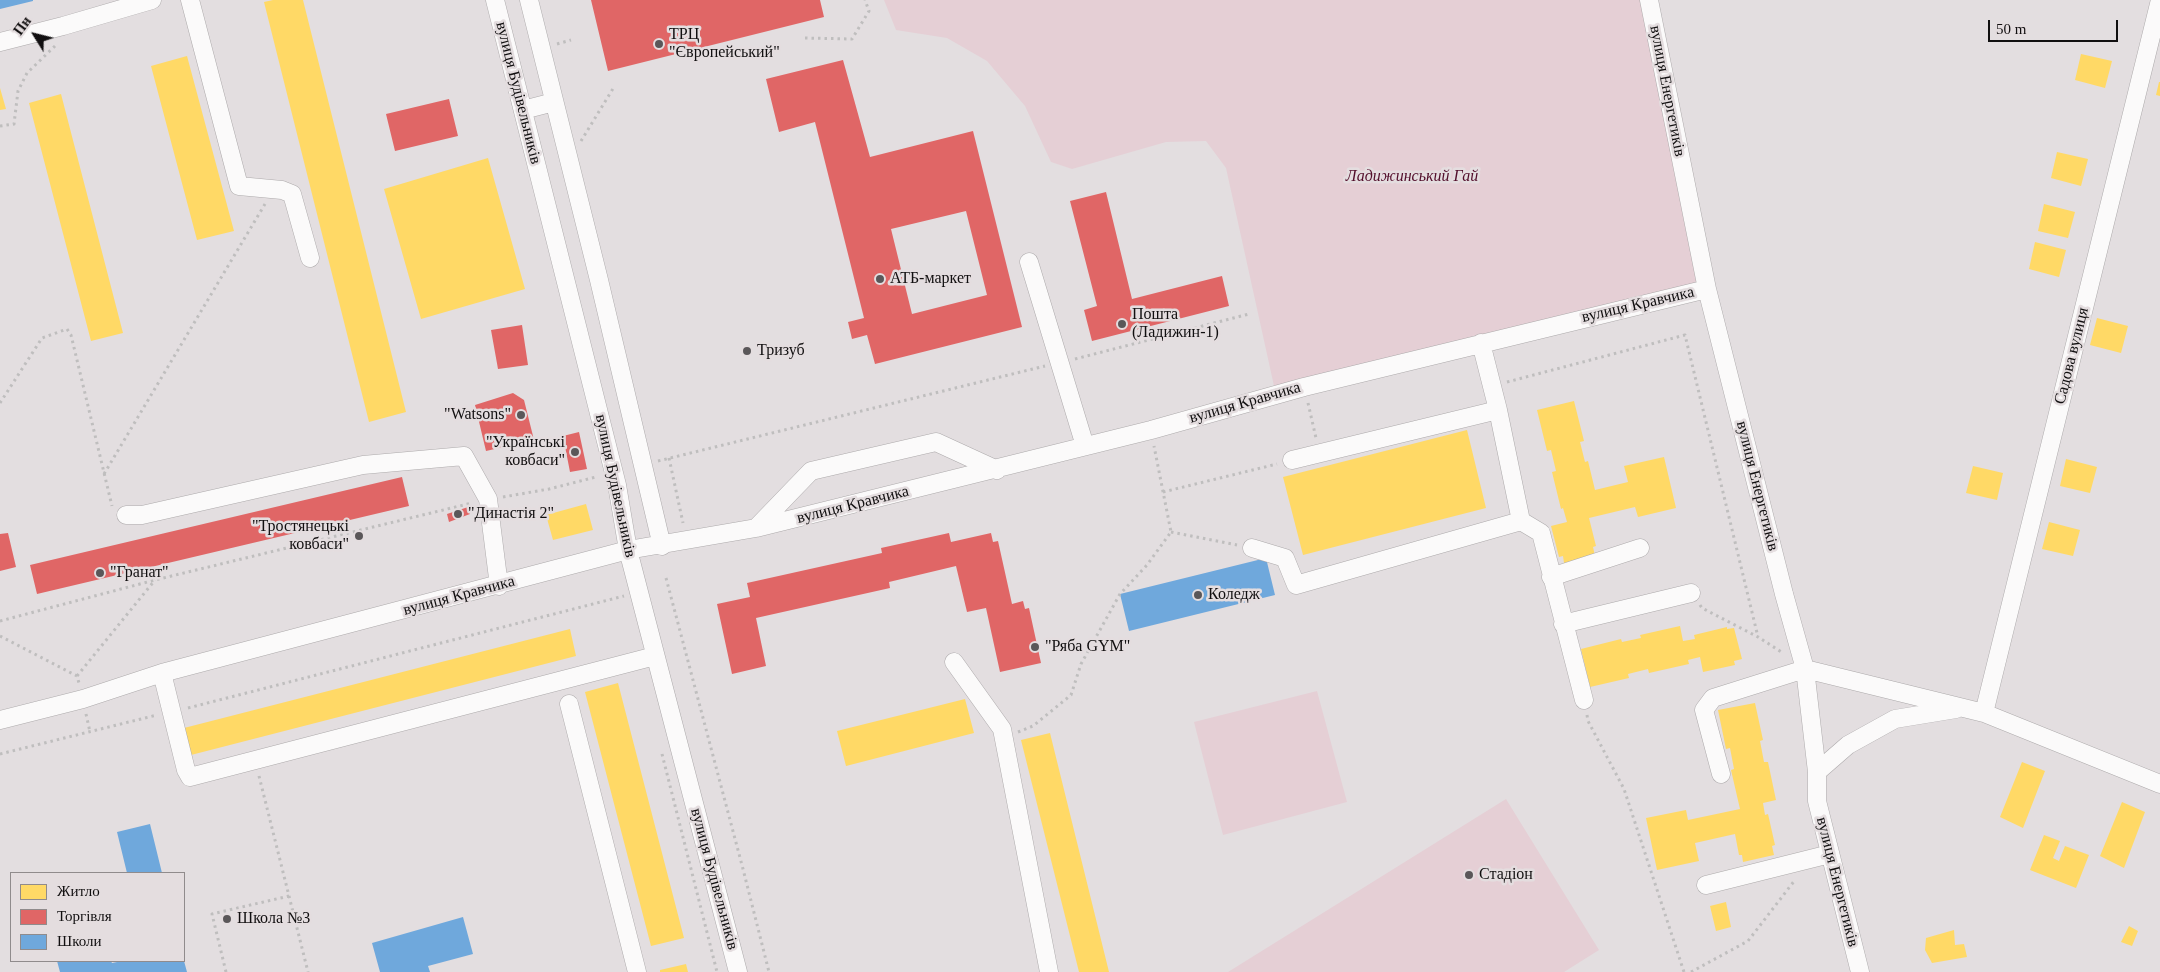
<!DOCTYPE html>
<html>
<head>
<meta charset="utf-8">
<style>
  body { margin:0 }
  #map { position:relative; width:2160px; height:972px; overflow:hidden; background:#e3dee0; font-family:Georgia,serif }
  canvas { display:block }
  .legend { position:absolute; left:10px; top:872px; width:175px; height:90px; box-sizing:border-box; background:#e4dddf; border:1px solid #908b8c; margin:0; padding:6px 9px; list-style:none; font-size:15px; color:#110f10 }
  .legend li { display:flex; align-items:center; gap:10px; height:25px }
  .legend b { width:25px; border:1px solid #908b8c }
  .north { position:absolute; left:10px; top:10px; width:50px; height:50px; -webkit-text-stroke:4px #e4dddf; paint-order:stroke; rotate:306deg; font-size:14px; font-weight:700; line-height:20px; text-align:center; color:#110f10 }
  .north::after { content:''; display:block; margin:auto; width:18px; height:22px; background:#110f10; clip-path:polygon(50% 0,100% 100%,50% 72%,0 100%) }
  .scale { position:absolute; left:1988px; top:20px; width:130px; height:22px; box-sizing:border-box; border:2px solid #110f10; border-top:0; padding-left:6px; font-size:15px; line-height:18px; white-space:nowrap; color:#110f10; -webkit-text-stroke:4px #e4dddf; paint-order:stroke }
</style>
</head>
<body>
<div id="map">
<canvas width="2160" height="972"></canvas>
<ul class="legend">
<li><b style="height:14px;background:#ffd966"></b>Житло</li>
<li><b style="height:14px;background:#e06666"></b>Торгівля</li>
<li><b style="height:14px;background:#6fa8dc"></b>Школи</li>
</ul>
<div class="north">Пн</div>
<div class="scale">50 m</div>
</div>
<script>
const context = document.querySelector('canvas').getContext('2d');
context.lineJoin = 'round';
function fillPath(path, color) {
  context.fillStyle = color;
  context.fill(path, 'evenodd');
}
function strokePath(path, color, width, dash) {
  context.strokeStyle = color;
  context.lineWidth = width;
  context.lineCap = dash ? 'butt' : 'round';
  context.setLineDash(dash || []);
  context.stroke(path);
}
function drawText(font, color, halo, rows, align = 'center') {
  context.font = font + ' Georgia,serif';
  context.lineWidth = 5;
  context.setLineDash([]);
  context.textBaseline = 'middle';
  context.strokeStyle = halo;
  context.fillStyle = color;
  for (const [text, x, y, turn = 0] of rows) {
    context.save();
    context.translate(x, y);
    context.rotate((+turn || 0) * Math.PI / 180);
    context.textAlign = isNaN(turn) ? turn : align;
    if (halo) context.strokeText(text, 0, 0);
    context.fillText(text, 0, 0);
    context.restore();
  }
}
const green = new Path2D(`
  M884,0H1649L1707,289L1276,395L1226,168L1206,141L1166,142L1072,169L1051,162L1025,106L987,61L947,38L896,30Z
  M1317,691L1347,802L1223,835L1194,722Z
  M1506,799L1599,950L1564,972H1228Z`);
const homes = new Path2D(`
  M273,0H303L406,412L369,422L264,2Z
  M2081,54L2112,61L2105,88L2075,80Z
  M187,56L234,231L197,240L151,66Z
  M2159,82H2160V96L2156,95Z
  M0,88L6,109L0,110Z
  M61,94L123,333L91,341L29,103Z
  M2057,152L2088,159L2081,186L2051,178Z
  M488,158L525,289L421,319L384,189Z
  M2044,204L2075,212L2068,238L2038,231Z
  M2035,242L2066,250L2059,277L2029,269Z
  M2097,318L2128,326L2121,353L2090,345Z
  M1574,401L1584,441L1580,442L1585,462L1588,461L1595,490L1628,482L1624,466L1664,457L1676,508L1638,517L1635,507L1589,518L1596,546L1593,547L1595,556L1564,563L1563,556L1559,557L1551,526L1567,522L1563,508L1561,509L1552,472L1556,471L1551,450L1547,451L1537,410Z
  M1467,430L1486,508L1303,555L1283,477Z
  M2066,459L2097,467L2090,493L2060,486Z
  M1973,466L2003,473L1997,500L1966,493Z
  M586,504L593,530L553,540L546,515Z
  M2049,522L2080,530L2073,556L2042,549Z
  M1680,626L1683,641L1695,639L1694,635L1727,627V629L1734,628L1742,659L1734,661L1735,665L1703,672L1700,657L1688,660L1689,664L1649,673L1648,669L1628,674L1629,678L1590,687L1581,649L1621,639L1622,642L1641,638L1640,635Z
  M570,629L576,656L191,755L184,728Z
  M618,683L684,938L651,946L585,692Z
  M965,699L974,733L846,766L837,731Z
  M1755,703L1763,740L1760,741L1764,762H1768L1776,800L1763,803L1765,815L1768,814L1775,845L1772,846L1774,855L1743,862L1742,855H1739L1735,834L1695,843L1699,861L1657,870L1646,818L1686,810L1688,820L1740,809L1731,770L1734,769L1730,748L1726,749L1718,710Z
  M1050,733L1109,972H1079L1021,740Z
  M2022,762L2045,771L2023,828L2000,817Z
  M2122,802L2145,812L2124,868L2100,856Z
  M2044,835L2060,841L2053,858L2059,861L2065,846L2089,855L2076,888L2030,870Z
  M1726,902L1731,927L1716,931L1710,906Z
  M2129,926L2138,931L2132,946L2121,942Z
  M1954,930L1955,945L1964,944L1967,957L1932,963L1925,950L1926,938Z
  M686,964L688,972H660V970Z`);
const shops = new Path2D(`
  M591,0H820L824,17L608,71Z
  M843,60L870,157L973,131L1022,327L875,364L867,335L852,339L848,322L864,318L815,122L779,132L766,79ZM966,211L987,295L912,314L891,229Z
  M449,99L458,136L395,151L386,114Z
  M1106,192L1132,299L1222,276L1229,306L1092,341L1084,310L1097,306L1070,201Z
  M522,325L528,365L498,369L491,330Z
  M513,393L524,400L534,440L486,451L475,405Z
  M579,432L587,469L570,472L563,436Z
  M402,477L409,506L37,594L30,565Z
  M468,507L470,514L449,522L447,514Z
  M8,533L16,567L0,571V534Z
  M949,533L951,542L991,533L993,542L998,541L1012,604L1023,601L1025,609L1029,608L1041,663L1000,672L986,608L967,612L956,566L889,582L890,588L756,618L766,666L732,674L717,604L750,597L747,583L882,553L881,548Z`);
const schools = new Path2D(`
  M0,0H33V1L0,9Z
  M1266,558L1275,595L1129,631L1120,594Z
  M150,824L162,873H127L117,832Z
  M463,917L473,954L428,966L430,972H380L372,943Z
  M57,961H111L112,963L122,961H184L187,972H60Z`);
const path = new Path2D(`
  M805,38L852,39L869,11L865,0
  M557,44L571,40
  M0,126L14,124L18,91L27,73L55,46
  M581,141L614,87
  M1075,359L1249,314
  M1507,382L1685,335L1758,637
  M0,403L42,338L67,329L71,335L112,506
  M1308,403L1316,438
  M669,458L683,523
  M658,461L1045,366
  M104,474L265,204
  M1163,492L1277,464
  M503,497L549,489L596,477
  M1171,532L1237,545
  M666,578L743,869L769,972
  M1700,605L1702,608L1758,637L1783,653
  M0,621L155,580L472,503
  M0,636L77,676L79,683
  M77,676L155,580
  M188,708L624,596
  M86,714L90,732
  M1587,715L1588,721L1624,789L1684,972
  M1018,732L1033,726L1071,695L1081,664L1120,594L1147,565L1171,532L1154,446
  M0,754L157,715
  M662,754L717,972
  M259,776L308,972
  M226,972L212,914L289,896
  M1691,972L1748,941L1795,880`);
const minor = new Path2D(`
  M190,0L239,186L282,190L292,194L310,258
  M495,0L617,485L628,550L738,972
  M529,0L599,280L662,546
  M1649,0L1707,289L1784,594L1805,669L1817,772V801L1860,972
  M0,42L63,26L152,0
  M523,110L554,102
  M1029,262L1085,446
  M1498,410L1521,521
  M1292,460L1498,410L1481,343
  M126,515H142L363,465L464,456L488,499L499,586
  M756,528L811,471L936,442L997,470
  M1252,548L1285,558L1296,585L1521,521L1541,533L1584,700
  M1551,577L1640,548
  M1563,624L1691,593
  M954,662L1002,729L1049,972
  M162,673L186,770L190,777L655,656
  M569,704L637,972
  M1984,713L2160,0
  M0,720L83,699L162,673L628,550L756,528L1151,430L1304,387L1707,289
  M1817,772L1848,745L1895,719L1956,709
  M1721,774L1704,710L1713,698L1805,669L1984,713L2160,784
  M1706,885L1830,854`);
const markers = [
  [659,44,5,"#5a5759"],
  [880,279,5,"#5a5759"],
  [1122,324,5,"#5a5759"],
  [747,351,5,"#5a5759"],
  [521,415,5,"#5a5759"],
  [575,452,5,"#5a5759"],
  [458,514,5,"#5a5759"],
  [359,536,5,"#5a5759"],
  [100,573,5,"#5a5759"],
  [1198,595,5,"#5a5759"],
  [1035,647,5,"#5a5759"],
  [1469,875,5,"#5a5759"],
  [227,919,5,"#5a5759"]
];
const poiNames = [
  ["ТРЦ",669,35],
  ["\"Європейський\"",669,53],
  ["АТБ-маркет",890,279],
  ["Пошта",1132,315],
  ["(Ладижин-1)",1132,333],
  ["Тризуб",757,351],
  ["\"Watsons\"",511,415,"right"],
  ["\"Українські",565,443,"right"],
  ["ковбаси\"",565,461,"right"],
  ["\"Династія 2\"",468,514],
  ["\"Тростянецькі",349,527,"right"],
  ["ковбаси\"",349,545,"right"],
  ["\"Гранат\"",110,573],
  ["Коледж",1208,595],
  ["\"Ряба GYM\"",1045,647],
  ["Стадіон",1479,875],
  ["Школа №3",237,919]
];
const streetNames = [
  ["вулиця Енергетиків",1667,91,79],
  ["вулиця Будівельників",518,93,76],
  ["вулиця Кравчика",1638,305,-13],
  ["Садова вулиця",2072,356,-76],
  ["вулиця Кравчика",1245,403,-16],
  ["вулиця Будівельників",615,486,78],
  ["вулиця Енергетиків",1757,486,76],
  ["вулиця Кравчика",853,505,-14],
  ["вулиця Кравчика",459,596,-15],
  ["вулиця Будівельників",714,879,75],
  ["вулиця Енергетиків",1837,882,76]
];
const parkNames = [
  ["Ладижинський Гай",1412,177]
];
fillPath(green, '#e5cfd5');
fillPath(homes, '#ffd966');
fillPath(shops, '#e06666');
fillPath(schools, '#6fa8dc');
strokePath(minor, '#adaaab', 19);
strokePath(path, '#bfbebe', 3, [2.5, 4]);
strokePath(minor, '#fbfafa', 18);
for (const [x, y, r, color] of markers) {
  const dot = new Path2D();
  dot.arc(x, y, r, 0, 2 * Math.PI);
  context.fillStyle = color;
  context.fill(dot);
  strokePath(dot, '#e4dddf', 2);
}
drawText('16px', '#110f10', '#e4dddf', poiNames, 'left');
drawText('16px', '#110f10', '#e4dddf', streetNames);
drawText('italic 16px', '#520e2b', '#e4dddf', parkNames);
</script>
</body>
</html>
